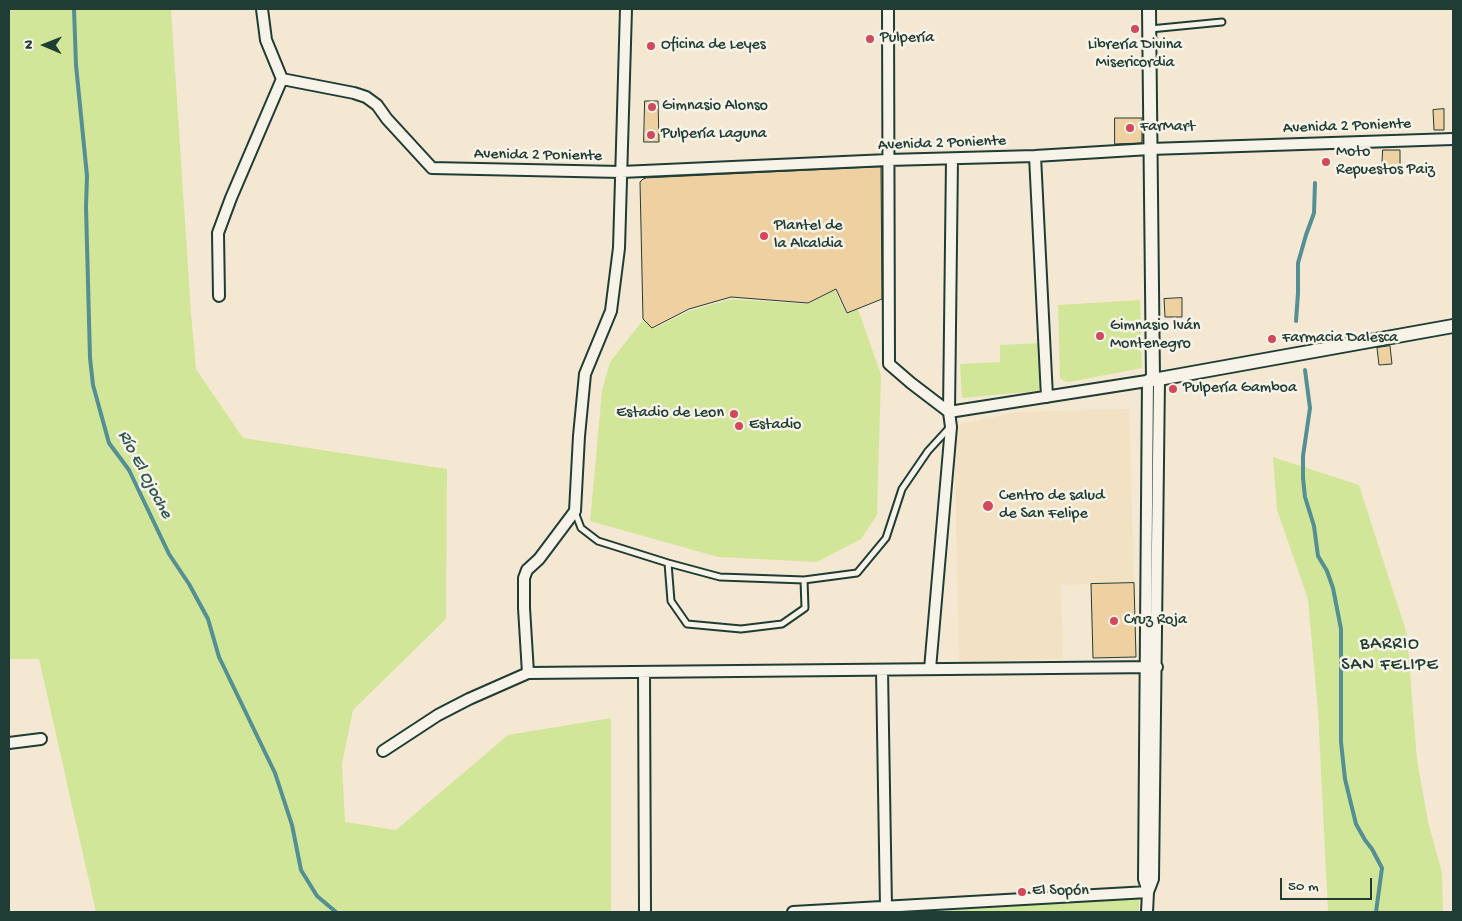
<!DOCTYPE html>
<html>
<head>
<meta charset="utf-8">
<style>
  body { margin:0 }
  #map { position:relative; width:1462px; height:921px; overflow:hidden; background:#f5e8d3; font-family:"Gochi Hand",sans-serif }
  canvas { display:block }
  .frame { position:absolute; inset:0; border:10px solid #1f3d34; pointer-events:none }
  .north { position:absolute; left:20px; top:20px; width:50px; height:50px; -webkit-text-stroke:4px #f7f3e8; paint-order:stroke; rotate:271deg; font-size:14px; font-weight:700; line-height:20px; text-align:center; color:#1f3d34 }
  .north::after { content:''; display:block; margin:auto; width:18px; height:22px; background:#1f3d34; clip-path:polygon(50% 0,100% 100%,50% 72%,0 100%) }
  .scale { position:absolute; left:1280px; top:878px; width:92px; height:22px; box-sizing:border-box; border:2px solid #1f3d34; border-top:0; padding-left:6px; font-size:15px; line-height:18px; white-space:nowrap; color:#1f3d34; -webkit-text-stroke:4px #f7f3e8; paint-order:stroke }
</style>
</head>
<body>
<div id="map">
<canvas width="1462" height="921"></canvas>
<div class="frame"></div>
<div class="north">N</div>
<div class="scale">50 m</div>
</div>
<script>
const context = document.querySelector('canvas').getContext('2d');
context.lineJoin = 'round';
function fillPath(path, color) {
  context.fillStyle = color;
  context.fill(path, 'evenodd');
}
function strokePath(path, color, width, dash) {
  context.strokeStyle = color;
  context.lineWidth = width;
  context.lineCap = dash ? 'butt' : 'round';
  context.setLineDash(dash || []);
  context.stroke(path);
}
function drawText(font, color, halo, rows, align = 'center') {
  context.font = font + ' "Gochi Hand",sans-serif';
  context.lineWidth = 5;
  context.setLineDash([]);
  context.textBaseline = 'middle';
  context.strokeStyle = halo;
  context.fillStyle = color;
  for (const [text, x, y, turn = 0] of rows) {
    context.save();
    context.translate(x, y);
    context.rotate((+turn || 0) * Math.PI / 180);
    context.textAlign = isNaN(turn) ? turn : align;
    if (halo) context.strokeText(text, 0, 0);
    context.fillText(text, 0, 0);
    context.restore();
  }
}
const built = new Path2D(`
  M1129,409L1134,583L1061,585L1063,659L959,662L954,425L1018,412Z`);
const green = new Path2D(`
  M9,9H171L191,312L196,369L243,438L447,469L446,619L353,710L342,764L345,822L396,830L508,735L611,718V912H96L39,659H9Z
  M835,290L846,314L858,309L881,375L877,515L861,539L817,562L718,557L590,521L602,391L610,362L643,320L653,329L689,311L731,299L808,304Z
  M1140,300L1142,368L1069,382L1064,381L1060,378L1058,305Z
  M1041,343L1043,378L1038,391L962,398L960,364L1000,362V345Z
  M1273,457L1359,485L1407,634L1417,760L1428,821L1442,873L1443,912H1328L1318,711L1308,599L1277,510Z
  M1139,898V912H896L924,910Z`);
const stream = new Path2D(`
  M74,9L76,65L87,176L86,207L90,358L93,385L109,443L129,470L169,554L189,584L208,619L219,657L275,773L292,825L301,870L317,896L336,912
  M1296,321L1298,293V263L1306,235L1314,213L1315,183
  M1305,370L1310,408L1303,456V478L1305,497L1314,526L1318,556L1327,571L1333,588L1341,629V742L1345,779L1356,824L1365,840L1372,849L1382,868L1376,912`);
const building = new Path2D(`
  M645,101H658L659,142H644Z
  M1444,109V130H1434L1433,110Z
  M1115,118H1142V141L1141,143L1115,144Z
  M1383,150H1400V171H1382Z
  M881,167L882,299L847,313L836,289L808,303L731,297L689,309L652,328L643,319L640,182L643,179L646,178Z
  M1182,298V317H1165L1164,299Z
  M1390,346L1392,364L1379,365L1377,348Z
  M1134,583L1136,657L1093,658L1091,584Z`);
const service = new Path2D(`
  M1150,29L1222,22
  M575,512L581,528L598,541L668,563L720,577L804,580L857,573L886,538L902,489L928,451L950,427
  M668,563L671,601L687,624L741,629L782,624L805,608L804,580`);
const minor = new Path2D(`
  M888,9L889,364L911,383L949,412L1153,380
  M282,79L354,93L366,97L377,105L387,119L432,168L621,172L888,160L1035,156L1150,149L1453,139
  M1035,156L1047,397
  M219,296L218,233L231,198L282,79L266,40L262,9
  M930,669L951,427L949,412L952,159
  M882,670L886,907
  M644,672L645,912
  M528,673L524,608V578L527,570L539,559L575,511L579,436L585,374L611,311L619,248L626,9
  M9,743L41,739
  M383,751L438,715L469,699L528,673L1157,667
  M1148,892L1153,879L1159,379
  M793,912L1148,892
  M1147,912L1148,892L1144,879L1148,380`);
const tertiary = new Path2D(`
  M1149,9L1153,380L1453,326`);
const markers = [
  [1135,29,5,"#d1495b"],
  [870,39,5,"#d1495b"],
  [651,46,5,"#d1495b"],
  [652,107,5,"#d1495b"],
  [1130,128,5,"#d1495b"],
  [651,135,5,"#d1495b"],
  [1326,162,5,"#d1495b"],
  [764,236,5,"#d1495b"],
  [1100,336,5,"#d1495b"],
  [1272,339,5,"#d1495b"],
  [1173,389,5,"#d1495b"],
  [734,414,5,"#d1495b"],
  [739,426,5,"#d1495b"],
  [988,506,6,"#d1495b"],
  [1114,621,5,"#d1495b"],
  [1022,892,5,"#d1495b"]
];
const poiNames = [
  ["Pulpería",880,39],
  ["Oficina de Leyes",661,46],
  ["Librería Divina",1135,46,"center"],
  ["Misericordia",1135,64,"center"],
  ["Gimnasio Alonso",662,107],
  ["FarMart",1140,128],
  ["Pulpería Laguna",661,135],
  ["Moto",1336,153],
  ["Repuestos Paiz",1336,171],
  ["Plantel de",774,227],
  ["la Alcaldia",774,245],
  ["Gimnasio Iván",1110,327],
  ["Montenegro",1110,345],
  ["Farmacia Dalesca",1282,339],
  ["Pulpería Gamboa",1183,389],
  ["Estadio de Leon",724,414,"right"],
  ["Estadio",749,426],
  ["Centro de salud",999,497],
  ["de San Felipe",999,515],
  ["Cruz Roja",1124,621],
  ["El Sopón",1032,892]
];
const streetNames = [
  ["Avenida 2 Poniente",1347,127,-2],
  ["Avenida 2 Poniente",942,144,-2],
  ["Avenida 2 Poniente",538,156,1]
];
const waterNames = [
  ["Río El Ojoche",144,475,62]
];
const neighbourhoodNames = [
  ["BARRIO",1390,645],
  ["SAN FELIPE",1390,666]
];
fillPath(built, '#f3e1c4');
fillPath(green, '#d2e69a');
strokePath(stream, '#548f94', 4);
fillPath(building, '#efd0a1');
strokePath(building, '#1f3d34', 1);
strokePath(service, '#1f3d34', 9);
strokePath(minor, '#1f3d34', 14);
strokePath(tertiary, '#1f3d34', 16);
strokePath(service, '#f7f3e8', 5);
strokePath(minor, '#f7f3e8', 10);
strokePath(tertiary, '#f7f3e8', 12);
for (const [x, y, r, color] of markers) {
  const dot = new Path2D();
  dot.arc(x, y, r, 0, 2 * Math.PI);
  context.fillStyle = color;
  context.fill(dot);
  strokePath(dot, '#f7f3e8', 2);
}
drawText('16px', '#1f3d34', '#f7f3e8', poiNames, 'left');
drawText('16px', '#1f3d34', '#f7f3e8', streetNames);
drawText('italic 18px', '#315854', '#f7f3e8', waterNames);
context.letterSpacing = '1px';
drawText('18px', '#1f3d34', '#f7f3e8', neighbourhoodNames);
context.letterSpacing = '0px';
</script>
</body>
</html>
